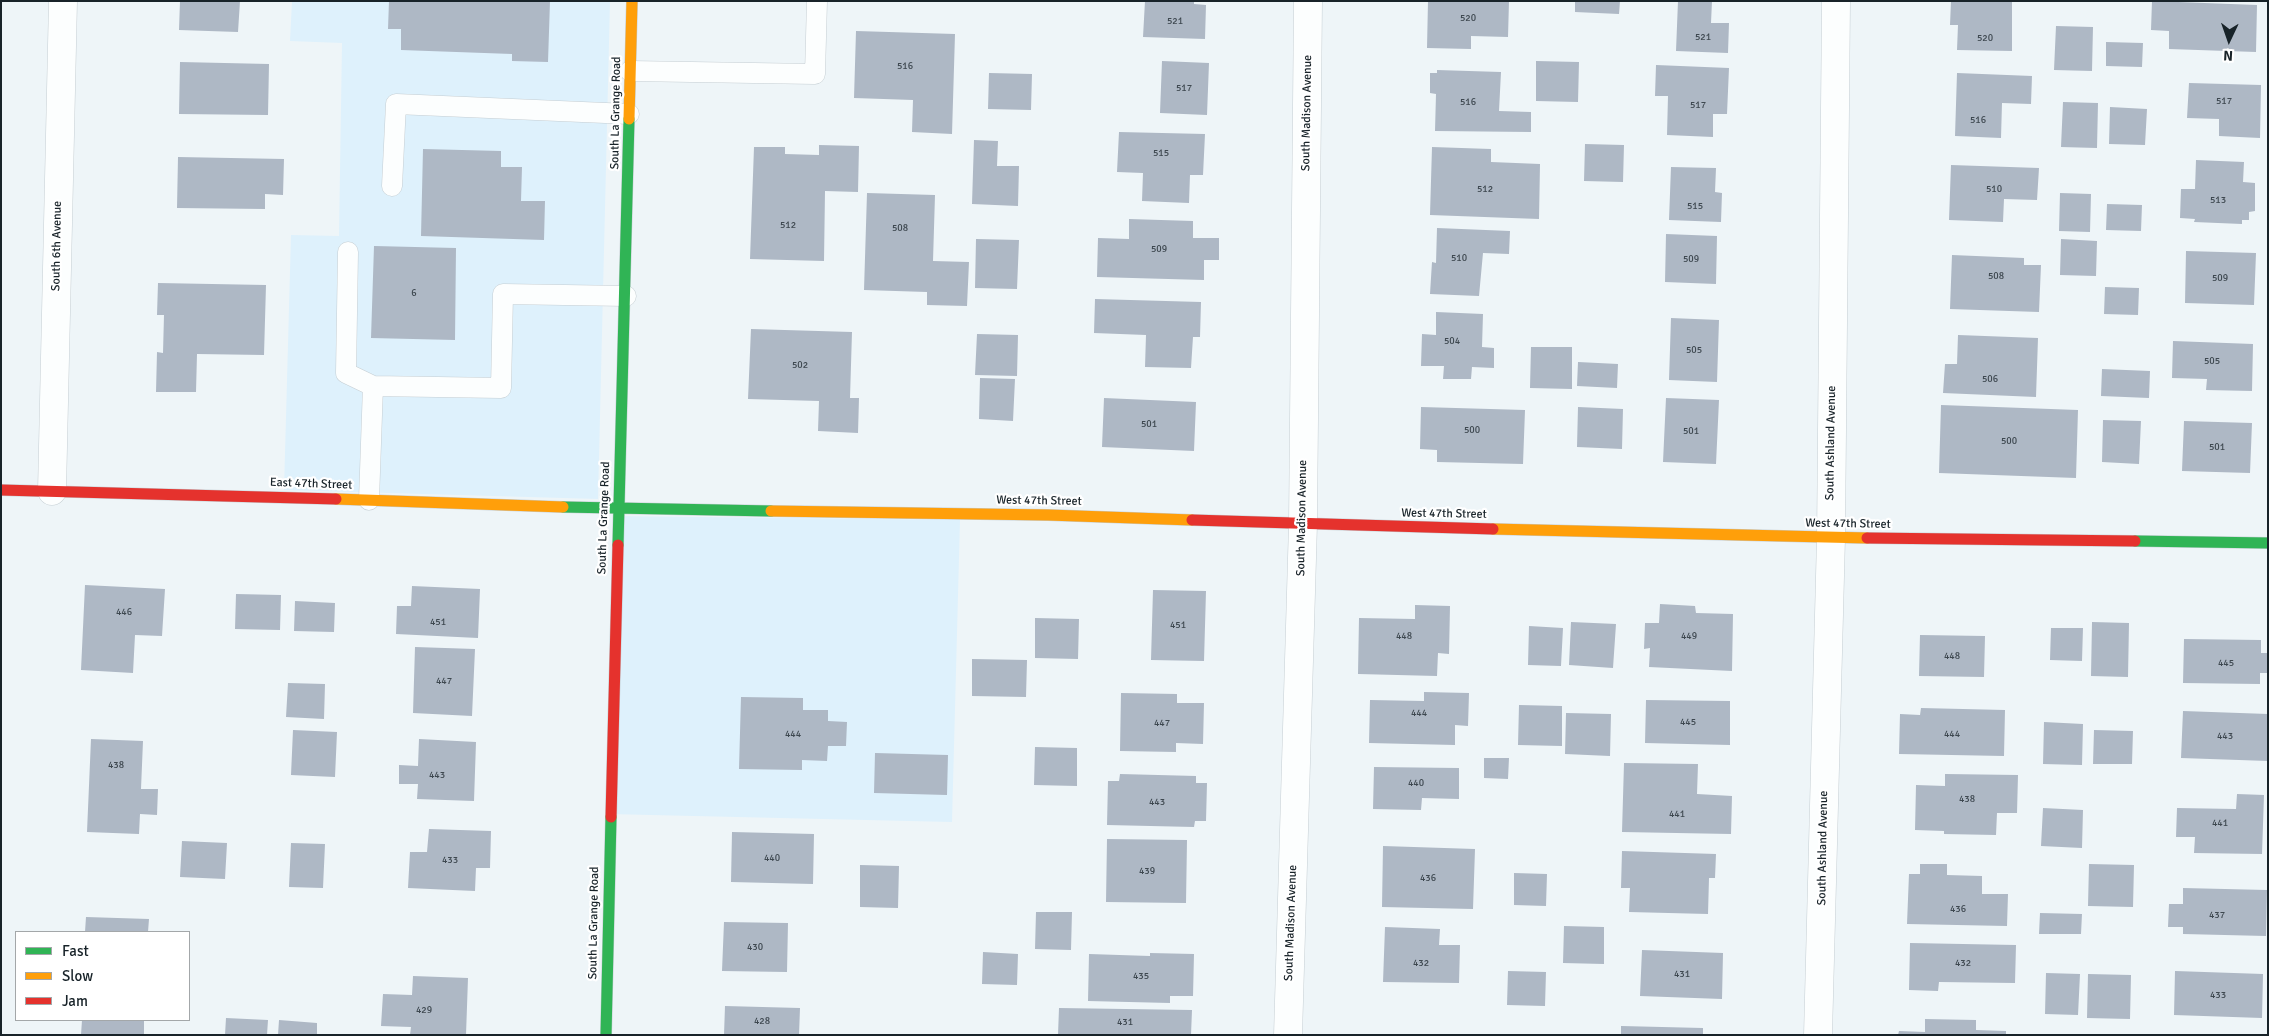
<!DOCTYPE html>
<html>
<head>
<meta charset="utf-8">
<style>
  body { margin:0 }
  #map { position:relative; width:2269px; height:1036px; overflow:hidden; background:#eef5f8; font-family:Signika,sans-serif }
  canvas { display:block }
  .frame { position:absolute; inset:0; border:2px solid #182329; pointer-events:none }
  .legend { position:absolute; left:15px; top:931px; width:175px; height:90px; box-sizing:border-box; background:#fff; border:1px solid #a3a7a9; margin:0; padding:6px 9px; list-style:none; font-size:15px; color:#182329 }
  .legend li { display:flex; align-items:center; gap:10px; height:25px }
  .legend b { width:25px; border:1px solid #a3a7a9 }
  .north { position:absolute; left:2204px; top:15px; width:50px; height:50px; -webkit-text-stroke:4px #fff; paint-order:stroke; rotate:183deg; font-size:14px; font-weight:700; line-height:20px; text-align:center; color:#182329 }
  .north::after { content:''; display:block; margin:auto; width:18px; height:22px; background:#182329; clip-path:polygon(50% 0,100% 100%,50% 72%,0 100%) }
</style>
</head>
<body>
<div id="map">
<canvas width="2269" height="1036"></canvas>
<div class="frame"></div>
<ul class="legend">
<li><b style="height:6px;background:#30b455"></b>Fast</li>
<li><b style="height:6px;background:#ff9f0a"></b>Slow</li>
<li><b style="height:6px;background:#e5322d"></b>Jam</li>
</ul>
<div class="north">N</div>
</div>
<script>
const context = document.querySelector('canvas').getContext('2d');
context.lineJoin = 'round';
function fillPath(path, color) {
  context.fillStyle = color;
  context.fill(path, 'evenodd');
}
function strokePath(path, color, width, dash) {
  context.strokeStyle = color;
  context.lineWidth = width;
  context.lineCap = dash ? 'butt' : 'round';
  context.setLineDash(dash || []);
  context.stroke(path);
}
function drawText(font, color, halo, rows, align = 'center') {
  context.font = font + ' Signika,sans-serif';
  context.lineWidth = 4.5;
  context.setLineDash([]);
  context.textBaseline = 'middle';
  context.strokeStyle = halo;
  context.fillStyle = color;
  for (const [text, x, y, turn = 0] of rows) {
    context.save();
    context.translate(x, y);
    context.rotate((+turn || 0) * Math.PI / 180);
    context.textAlign = isNaN(turn) ? turn : align;
    if (halo) context.strokeText(text, 0, 0);
    context.fillText(text, 0, 0);
    context.restore();
  }
}
const built = new Path2D(`
  M292,1H610L598,499L284,490L291,235L339,236L342,43L290,41Z
  M613,516L960,520L952,822L608,814Z`);
const building = new Path2D(`
  M180,1H240L238,32L179,30Z
  M389,1H550L548,62L512,61V54L401,50V29H388Z
  M1145,1H1194V4L1206,5L1205,39L1143,37Z
  M1428,1H1509L1508,37L1471,36V49L1427,48Z
  M1575,1H1620L1619,14L1575,12Z
  M1678,1H1712L1711,23H1729L1728,53L1676,51Z
  M1951,1H2012V51L1957,50L1958,25H1950Z
  M2152,1L2257,5L2256,52L2169,49V31L2151,30Z
  M2056,26L2093,27L2092,71L2054,70Z
  M856,31L955,34L952,134L912,132L913,100L854,98Z
  M2106,42L2143,43L2142,67L2106,66Z
  M1162,61L1209,63L1207,115L1160,113Z
  M1536,61L1579,62L1578,102L1536,101Z
  M180,62L269,64L268,115L179,114Z
  M1656,65L1729,68L1727,114H1713V137L1667,135L1668,96H1655Z
  M1437,70L1501,72L1499,111L1531,112V132L1435,131L1436,94L1430,93V73H1437Z
  M989,73L1032,74L1031,110L988,109Z
  M1957,73L2032,76L2031,104L2002,103L2001,138L1955,136Z
  M2189,83L2261,85L2260,138L2219,136V119L2187,118Z
  M2063,102L2098,103L2097,148L2061,147Z
  M2110,107L2147,109L2145,145L2109,144Z
  M1119,132L1205,134L1203,175H1190L1189,203L1142,201L1143,173L1117,172Z
  M974,140L998,141L997,166H1019L1018,206L972,204Z
  M1585,144L1624,145L1623,182L1584,181Z
  M819,145L859,146L858,192L825,191L824,261L750,259L754,147H785V154L819,155Z
  M1432,147L1491,149V162L1540,164L1539,219L1430,215Z
  M423,149L501,151V167H522L521,201H545L544,240L421,236Z
  M178,157L284,159L283,195L265,194V209L177,208Z
  M2196,160L2244,162L2243,182L2255,183V211L2249,212V220H2242V224L2194,222L2195,219L2180,218L2181,189H2195Z
  M1951,165L2039,168L2037,200L2004,199L2003,222L1949,220Z
  M1671,167L1716,168L1715,192L1722,193L1721,222L1669,220Z
  M867,193L935,195L933,261L969,262L967,306L927,305V292L864,290Z
  M2060,193L2091,194L2090,232L2059,231Z
  M2107,204L2142,205L2141,231L2106,230Z
  M1129,219L1193,221V238H1219V260H1204V280L1097,277L1098,238L1129,239Z
  M1437,228L1510,231L1509,254L1483,253L1479,296L1430,294L1432,262L1436,263Z
  M1666,234L1717,236L1716,284L1665,282Z
  M976,239L1019,240L1017,289L975,288Z
  M2061,239L2097,241L2096,276L2060,275Z
  M374,246L456,248L455,340L371,338Z
  M2186,251L2256,253L2254,305L2185,303Z
  M1952,255L2024,258V265H2041L2039,312L1950,309Z
  M158,283L266,285L264,355L197,354L196,392H156L157,352L163,353L164,315H157Z
  M2105,287L2139,288L2138,315L2104,314Z
  M1095,299L1201,302L1200,337H1193L1191,368L1145,367L1146,335L1094,333Z
  M1436,312L1483,314L1482,347L1494,348V368L1472,367L1471,379H1443L1444,366H1421L1422,334L1436,335Z
  M1671,318L1719,320L1717,382L1669,380Z
  M751,329L852,332L850,398H859L858,433L818,431L819,401L748,399Z
  M977,334L1018,335L1017,376L975,375Z
  M1958,335L2038,338L2036,397L1943,393L1945,364H1957Z
  M2173,341L2253,344L2252,391L2206,390L2207,379L2172,378Z
  M1531,347H1572V389L1530,388Z
  M1578,362L1618,364L1617,388L1577,386Z
  M2102,369L2150,371L2149,398L2101,396Z
  M980,378L1015,379L1013,421L979,419Z
  M1104,398L1196,402L1194,451L1102,447Z
  M1666,398L1719,400L1716,464L1663,462Z
  M1941,405L2078,410L2076,478L1939,473Z
  M1421,407L1525,410L1523,464L1437,462V450L1420,449Z
  M1578,407L1623,409L1622,449L1577,447Z
  M2103,420L2141,421L2139,464L2102,462Z
  M2184,421L2252,423L2250,473L2182,471Z
  M85,585L165,589L162,636L135,635L133,673L81,670Z
  M412,586L480,589L478,638L396,634L397,606H411Z
  M1153,590L1206,591L1204,661L1151,660Z
  M236,594L281,595L280,630L235,629Z
  M295,601L335,603L334,632L294,631Z
  M1660,604L1695,606L1696,613L1733,614L1732,671L1649,667L1650,648L1644,649L1645,623H1659Z
  M1415,605L1450,606L1449,654L1438,653L1437,676L1358,674L1359,618L1415,619Z
  M1035,618L1079,619L1078,659L1035,658Z
  M1571,622L1616,624L1613,668L1569,665Z
  M2092,622L2129,623L2128,677L2091,676Z
  M1529,626L1563,628L1561,666L1528,665Z
  M2051,628H2083L2082,661L2050,660Z
  M1920,635L1985,636L1984,677L1919,676Z
  M2184,639L2261,640V653H2268V673H2260V684L2183,683Z
  M415,647L475,649L472,716L413,713Z
  M972,659L1027,660L1026,697L972,696Z
  M288,683L325,684L324,719L286,717Z
  M1424,692L1469,693L1468,726L1455,725V745L1369,743L1370,700L1424,701Z
  M1121,693L1177,694V703H1204L1203,744L1176,743V752L1120,751Z
  M741,697L803,698V710H828V721L847,722L846,746H828L827,761L802,760V770L739,769Z
  M1646,700L1730,701V745L1645,743Z
  M1519,705L1562,706V746L1518,745Z
  M1921,708L2005,710L2004,756L1899,754L1900,714L1920,715Z
  M2183,711L2268,714V761L2181,758Z
  M1566,713L1611,714L1610,756L1565,754Z
  M2044,722L2083,724L2082,765L2043,764Z
  M293,730L337,732L335,777L291,775Z
  M2094,730L2133,731L2132,764H2093Z
  M91,739L143,741L141,789H158L157,815L140,814L139,834L87,832Z
  M419,739L476,742L474,801L417,799L418,784H399V765L418,766Z
  M1035,747L1077,748V786L1034,785Z
  M875,753L948,755L947,795L874,793Z
  M1484,758H1509L1508,779L1484,778Z
  M1624,763L1698,764L1697,794L1732,796L1731,834L1622,832Z
  M1374,767L1459,768V799L1422,798L1421,810L1373,809Z
  M1120,774L1196,776V783H1207L1206,821H1195L1194,827L1107,825L1108,781H1119Z
  M1945,774L2018,775L2017,813H1997L1996,835L1944,834V831L1915,830L1916,785L1945,786Z
  M2237,794L2264,795L2262,854L2194,853L2195,837H2176L2177,808L2236,809Z
  M2043,808L2083,810L2082,848L2041,846Z
  M429,829L491,831L490,868H476L475,891L408,888L410,852H427Z
  M732,832L814,834L813,884L731,882Z
  M1107,839L1187,840L1186,903L1106,902Z
  M182,841L227,843L225,879L180,877Z
  M291,843L325,844L323,888L289,887Z
  M1383,846L1475,849L1473,909L1382,907Z
  M1622,851L1716,854L1715,878H1709L1708,914L1629,912L1630,888H1621Z
  M1920,864H1947V875L1982,876V894H2008L2007,926L1907,924L1909,874H1920Z
  M2089,864L2134,865L2133,907L2088,906Z
  M860,865L899,866L898,908L860,907Z
  M1514,873L1547,874L1546,906L1514,905Z
  M2183,888L2267,890L2266,936L2183,934V927H2168L2169,904H2183Z
  M1036,912H1072L1071,950L1035,949Z
  M2040,913L2082,914L2081,934H2039Z
  M86,917L149,919L148,932H85Z
  M724,922L788,923L787,972L722,971Z
  M1564,926L1604,927V964L1563,963Z
  M1385,927L1440,929L1439,945H1460L1459,983L1383,982Z
  M1910,943L2016,945L2015,983L1939,982L1938,991L1909,990Z
  M1642,950L1723,953L1722,999L1640,996Z
  M983,952L1018,954L1017,985L982,984Z
  M1150,953L1194,954L1193,996H1170V1003L1088,1001L1089,954L1150,956Z
  M1508,971L1546,972L1545,1006L1507,1005Z
  M2175,971L2263,974L2262,1018L2174,1015Z
  M2046,973L2080,974L2078,1015L2045,1014Z
  M2088,974L2131,975L2130,1019L2087,1018Z
  M413,976L468,978L466,1035H410L411,1027L381,1026L383,994L412,995Z
  M725,1006L800,1008L799,1035H724Z
  M1059,1008L1192,1010L1191,1035H1058Z
  M226,1018L268,1020L267,1035H225Z
  M1925,1019L1976,1020V1030L2006,1031V1035H1898L1899,1031L1925,1032Z
  M82,1020H144V1035H81Z
  M279,1020L317,1023V1035H278Z
  M1621,1026L1703,1028V1035H1621Z`);
const lane = new Path2D(`
  M630,71L815,74L817,1
  M392,186L396,104L629,114
  M348,252L346,373L373,386
  M369,500L373,386L501,388L503,294L626,296`);
const street = new Path2D(`
  M52,491L63,1
  M1288,1035L1303,524L1308,1
  M1818,1035L1831,538L1836,1`);
const fast = new Path2D(`
  M563,507L771,511
  M2135,541L2268,543
  M618,545L629,119
  M606,1035L611,817`);
const slow = new Path2D(`
  M629,119L632,1
  M336,499L563,507
  M771,511L1048,515L1192,520
  M1493,529L1867,538`);
const jam = new Path2D(`
  M1,490L336,499
  M1192,520L1493,529
  M1867,538L2135,541
  M611,817L618,545`);
const numberNames = [
  ["520",1468,18],
  ["521",1175,21],
  ["521",1703,37],
  ["520",1985,38],
  ["516",905,66],
  ["517",1184,88],
  ["517",2224,101],
  ["516",1468,102],
  ["517",1698,105],
  ["516",1978,120],
  ["515",1161,153],
  ["512",1485,189],
  ["510",1994,189],
  ["513",2218,200],
  ["515",1695,206],
  ["512",788,225],
  ["508",900,228],
  ["509",1159,249],
  ["510",1459,258],
  ["509",1691,259],
  ["508",1996,276],
  ["509",2220,278],
  ["6",414,293],
  ["504",1452,341],
  ["505",1694,350],
  ["505",2212,361],
  ["502",800,365],
  ["506",1990,379],
  ["501",1149,424],
  ["500",1472,430],
  ["501",1691,431],
  ["500",2009,441],
  ["501",2217,447],
  ["446",124,612],
  ["451",438,622],
  ["451",1178,625],
  ["448",1404,636],
  ["449",1689,636],
  ["448",1952,656],
  ["445",2226,663],
  ["447",444,681],
  ["444",1419,713],
  ["445",1688,722],
  ["447",1162,723],
  ["444",793,734],
  ["444",1952,734],
  ["443",2225,736],
  ["438",116,765],
  ["443",437,775],
  ["440",1416,783],
  ["438",1967,799],
  ["443",1157,802],
  ["441",1677,814],
  ["441",2220,823],
  ["440",772,858],
  ["433",450,860],
  ["439",1147,871],
  ["436",1428,878],
  ["436",1958,909],
  ["437",2217,915],
  ["430",755,947],
  ["432",1421,963],
  ["432",1963,963],
  ["431",1682,974],
  ["435",1141,976],
  ["433",2218,995],
  ["429",424,1010],
  ["428",762,1021],
  ["431",1125,1022]
];
const streetNames = [
  ["South La Grange Road",616,113,-89],
  ["South Madison Avenue",1307,113,-89],
  ["South 6th Avenue",57,246,-89],
  ["South Ashland Avenue",1831,443,-89],
  ["East 47th Street",311,484,2],
  ["West 47th Street",1039,501,1],
  ["West 47th Street",1444,514,1],
  ["South La Grange Road",604,518,-88],
  ["South Madison Avenue",1302,518,-89],
  ["West 47th Street",1848,524,1],
  ["South Ashland Avenue",1823,848,-89],
  ["South La Grange Road",594,923,-89],
  ["South Madison Avenue",1291,923,-88]
];
fillPath(built, '#def1fc');
fillPath(building, '#aeb8c5');
strokePath(lane, '#c5ced3', 21);
strokePath(street, '#c5ced3', 29);
strokePath(fast, '#c5ced3', 12);
strokePath(slow, '#c5ced3', 12);
strokePath(jam, '#c5ced3', 12);
strokePath(lane, '#fcfefe', 20);
strokePath(street, '#fcfefe', 28);
strokePath(fast, '#30b455', 11);
strokePath(slow, '#ff9f0a', 11);
strokePath(jam, '#e5322d', 11);
drawText('10px', '#3e4850', null, numberNames);
drawText('12px', '#182329', '#fff', streetNames);
</script>
</body>
</html>
